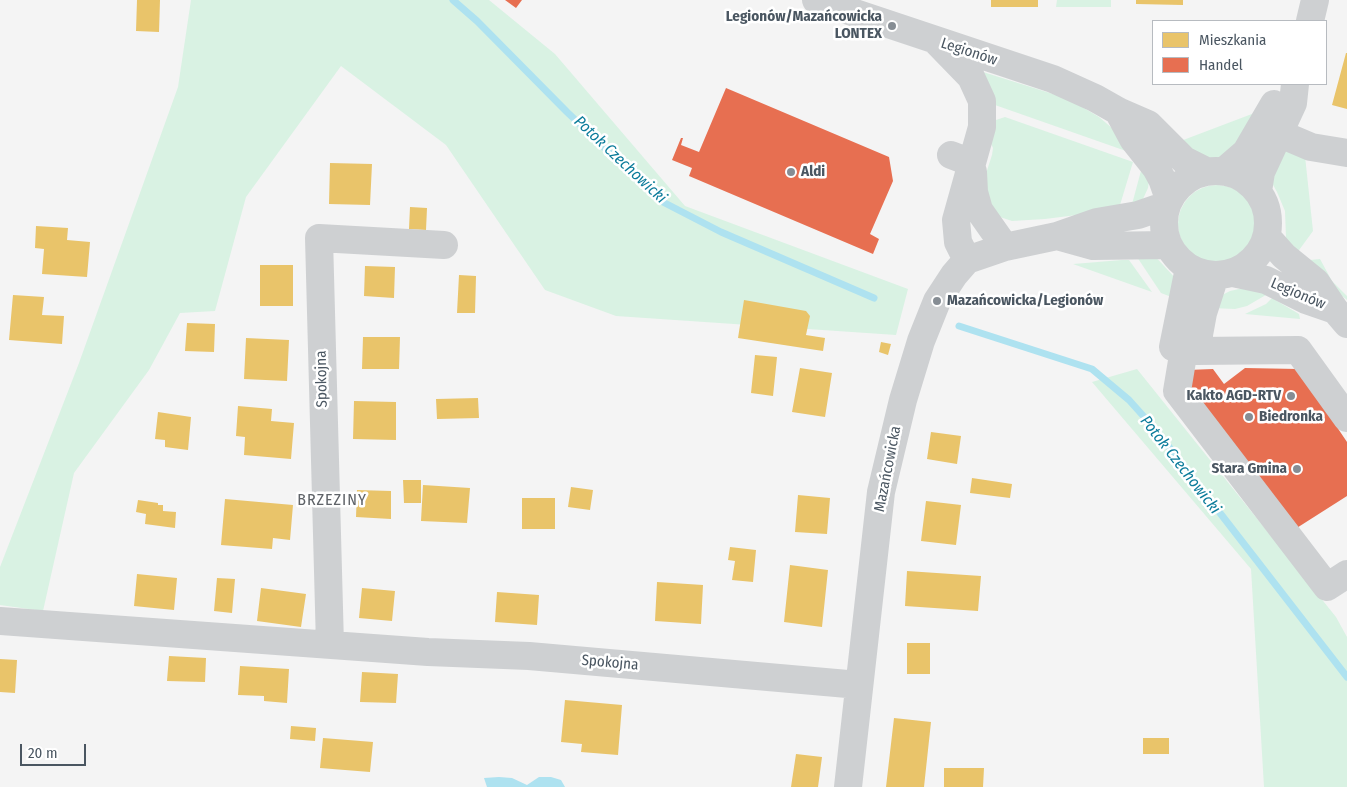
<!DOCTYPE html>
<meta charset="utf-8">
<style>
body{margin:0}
#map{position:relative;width:1347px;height:787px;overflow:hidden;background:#f4f4f4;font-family:"Fira Sans Condensed",sans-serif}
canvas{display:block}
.legend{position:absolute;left:1152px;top:20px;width:175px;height:65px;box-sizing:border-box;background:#fff;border:1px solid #b7bbc0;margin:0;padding:6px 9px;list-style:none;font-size:15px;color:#4a5661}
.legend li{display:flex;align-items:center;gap:10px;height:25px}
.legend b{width:25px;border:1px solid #b7bbc0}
.scale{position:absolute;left:20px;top:744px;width:66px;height:22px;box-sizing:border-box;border:2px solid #4a5661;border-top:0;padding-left:6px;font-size:15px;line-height:18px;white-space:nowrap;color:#4a5661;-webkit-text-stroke:4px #fff;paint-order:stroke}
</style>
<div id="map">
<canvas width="1347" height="787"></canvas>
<ul class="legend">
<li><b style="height:14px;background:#e9c46a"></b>Mieszkania</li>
<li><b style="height:14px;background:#e76f51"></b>Handel</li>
</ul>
<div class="scale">20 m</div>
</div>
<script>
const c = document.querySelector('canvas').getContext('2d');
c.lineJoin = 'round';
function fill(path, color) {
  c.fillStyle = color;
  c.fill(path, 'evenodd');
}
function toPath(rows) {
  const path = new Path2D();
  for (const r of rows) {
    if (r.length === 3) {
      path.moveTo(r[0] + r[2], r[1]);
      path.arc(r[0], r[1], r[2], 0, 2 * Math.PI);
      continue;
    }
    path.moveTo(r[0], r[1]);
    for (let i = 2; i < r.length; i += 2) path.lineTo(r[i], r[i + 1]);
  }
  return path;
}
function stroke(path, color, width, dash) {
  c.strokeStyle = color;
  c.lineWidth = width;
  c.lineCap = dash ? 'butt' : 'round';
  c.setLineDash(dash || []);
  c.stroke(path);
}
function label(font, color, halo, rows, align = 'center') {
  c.font = font + ' "Fira Sans Condensed",sans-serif';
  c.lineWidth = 5;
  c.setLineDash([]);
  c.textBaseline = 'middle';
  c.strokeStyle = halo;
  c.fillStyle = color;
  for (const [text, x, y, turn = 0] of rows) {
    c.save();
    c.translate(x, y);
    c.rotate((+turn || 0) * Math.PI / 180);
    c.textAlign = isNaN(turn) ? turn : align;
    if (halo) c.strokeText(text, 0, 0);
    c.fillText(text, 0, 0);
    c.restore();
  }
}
const green = toPath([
 [191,0,489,0,555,54,685,206,908,289,896,335,616,316,545,290,446,145,341,66,246,197,215,311,180,313,149,370,74,473,43,611,0,605,0,567,79,363,178,87],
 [1057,0,1111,0,1111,7,1056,7],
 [983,72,1069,99,1099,117,1119,134,1126,151,995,105],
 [1265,109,1233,155,1213,160,1178,142],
 [1005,117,1133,162,1120,205,1117,210,1045,219,1012,221,997,216,981,189,992,155,993,148,990,141,996,120],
 [1280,147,1305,156,1313,231,1294,257,1286,238,1285,211,1277,192,1272,183],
 [1142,167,1149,181,1148,188,1143,199,1131,208],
 [1217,224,39],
 [1152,253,1177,280,1174,298,1161,293,1137,257],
 [1320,259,1332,281,1347,296,1347,300,1306,266,1310,260],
 [1129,260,1152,292,1073,264,1122,260],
 [1248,287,1271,292,1247,306,1235,309,1211,308,1220,296,1230,291],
 [1272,298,1299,314,1300,319,1245,314,1266,304],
 [1137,369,1336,617,1347,637,1347,787,1264,787,1251,569,1092,382]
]);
const water = toPath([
 [499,777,512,778,527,785,539,777,551,777,561,780,565,787,487,787,484,778]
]);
const homes = toPath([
 [137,0,160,0,159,32,136,31],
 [991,0,1038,0,1038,7,991,7],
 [1136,0,1183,0,1183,5,1136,4],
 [1346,53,1347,53,1347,109,1332,105],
 [330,163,372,164,370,205,329,204],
 [410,207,427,208,426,230,409,229],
 [36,226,68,228,67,240,90,242,87,277,42,274,44,249,35,248],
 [260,265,293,265,293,306,260,306],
 [365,266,395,267,394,298,364,296],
 [459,275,476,276,475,313,457,313],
 [13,295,44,297,42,315,64,316,62,344,9,340],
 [744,300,806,311,810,316,806,335,825,338,823,351,738,338],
 [187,323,215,324,214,352,185,351],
 [363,337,400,337,399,369,362,369],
 [246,338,289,340,287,381,244,379],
 [881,342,891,344,888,355,879,352],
 [755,355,777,357,773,396,751,393],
 [800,368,832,373,825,417,792,412],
 [478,398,479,418,437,419,436,399],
 [354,401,396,402,396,440,353,439],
 [238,406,272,409,271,421,294,423,291,459,244,455,245,437,236,436],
 [158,412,191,417,188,450,165,447,165,440,155,439],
 [931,432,961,436,957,464,927,459],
 [972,478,1012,484,1010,498,970,493],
 [403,480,421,480,421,503,404,503],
 [423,485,470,488,467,523,421,521],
 [571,487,593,490,590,510,568,507],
 [357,490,391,491,391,519,356,517],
 [798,495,830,498,827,534,795,532],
 [522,498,555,498,555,529,522,529],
 [225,499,293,505,290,540,273,538,272,549,221,545],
 [138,500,158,503,158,505,163,505,163,511,176,512,175,528,145,524,146,514,136,512],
 [926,501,961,505,956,545,921,541],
 [730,547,756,550,753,582,732,580,735,561,728,560],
 [790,565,828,570,822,627,784,622],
 [907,571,981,576,978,611,905,606],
 [137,574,177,578,174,610,134,606],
 [217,578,235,579,232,613,214,611],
 [657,582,703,585,701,624,655,621],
 [261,588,306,594,301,627,257,621],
 [362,588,395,591,392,621,359,618],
 [497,592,539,595,537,625,495,622],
 [907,643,930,643,930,674,907,674],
 [169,656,206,658,205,682,167,681],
 [0,659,17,660,15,693,0,692],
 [240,666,289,669,287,703,264,701,264,696,238,695],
 [362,672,398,674,396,703,360,702],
 [565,700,622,705,618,755,581,752,582,744,561,742],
 [894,718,931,722,924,787,886,787],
 [291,726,316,728,315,741,290,739],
 [323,738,373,742,370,772,320,768],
 [1143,738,1169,738,1169,754,1143,754],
 [796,754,822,757,818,787,791,787],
 [944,768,984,768,983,787,944,787]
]);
const shops = toPath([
 [505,0,522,0,516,8],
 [726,88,889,157,893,181,870,234,879,239,873,254,689,176,692,168,672,160,681,138,683,138,681,145,699,152],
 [1245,368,1298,369,1347,442,1347,496,1292,531,1186,390,1188,370,1213,369,1224,384]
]);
const stream = toPath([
 [453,0,477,21,567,112,659,200,721,232,874,298],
 [959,326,1092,369,1129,400,1155,429,1347,677]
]);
const minor = toPath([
 [816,0,1053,79,1095,98,1118,111,1148,124,1184,160,1206,171],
 [1310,21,1315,0],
 [938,43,971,77,982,101,982,127,956,220,958,242,967,260],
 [1118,111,1133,139,1156,168,1162,179,1169,199],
 [1278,133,1311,147,1347,153],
 [951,155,972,163],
 [1216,223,52],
 [1224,171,1246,152,1274,104],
 [973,172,974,192,979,210,1005,247],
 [1258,191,1261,172,1293,103,1295,84],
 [1057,236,1093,246,1168,245],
 [1267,237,1284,256,1316,282,1335,310,1347,324],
 [1189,268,1173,347,1196,351,1298,350,1347,418],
 [1233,273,1266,280,1306,300,1335,310],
 [1184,349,1177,391,1327,587,1347,574],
 [1196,351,1203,313,1215,276],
 [0,621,428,652,529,656,859,685],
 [330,645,319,238,444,245],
 [848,787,881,492,903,400,921,341,937,301,954,275,967,260,1005,247,1057,236,1097,222,1138,215,1167,205]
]);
const markers = [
 [892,26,5,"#868d94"],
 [791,172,5,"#868d94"],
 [937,301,5,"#868d94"],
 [1291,396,5,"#868d94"],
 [1249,417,5,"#868d94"],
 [1297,469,5,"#868d94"]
];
const poiNames = [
 ["Legionów/Mazańcowicka",882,17],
 ["LONTEX",882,34],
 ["Aldi",801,172,"left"],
 ["Mazańcowicka/Legionów",947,301,"left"],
 ["Kakto AGD-RTV",1281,396],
 ["Biedronka",1259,417,"left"],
 ["Stara Gmina",1287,469]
];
const streetNames = [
 ["Legionów",969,52,18],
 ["Legionów",1298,294,23],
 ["Spokojna",322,379,-91],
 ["Mazańcowicka",888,469,-79],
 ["Spokojna",610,663,5]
];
const waterNames = [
 ["Potok Czechowicki",620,160,43],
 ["Potok Czechowicki",1180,465,52]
];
const neighbourhoodNames = [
 ["BRZEZINY",332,501]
];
fill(green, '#d9f2e3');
fill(water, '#aee2f0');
fill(homes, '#e9c46a');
fill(shops, '#e76f51');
stroke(stream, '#aee2f0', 7);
stroke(minor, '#ced0d2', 28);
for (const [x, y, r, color] of markers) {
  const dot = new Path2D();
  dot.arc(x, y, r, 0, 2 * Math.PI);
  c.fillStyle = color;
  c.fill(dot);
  stroke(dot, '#fff', 2);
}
label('bold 15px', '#4a5661', '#fff', poiNames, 'right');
label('15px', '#4a5661', '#fff', streetNames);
label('italic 16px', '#0c7c9b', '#fff', waterNames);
c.letterSpacing = '1px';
label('16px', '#5f6368', '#fff', neighbourhoodNames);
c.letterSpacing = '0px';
</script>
